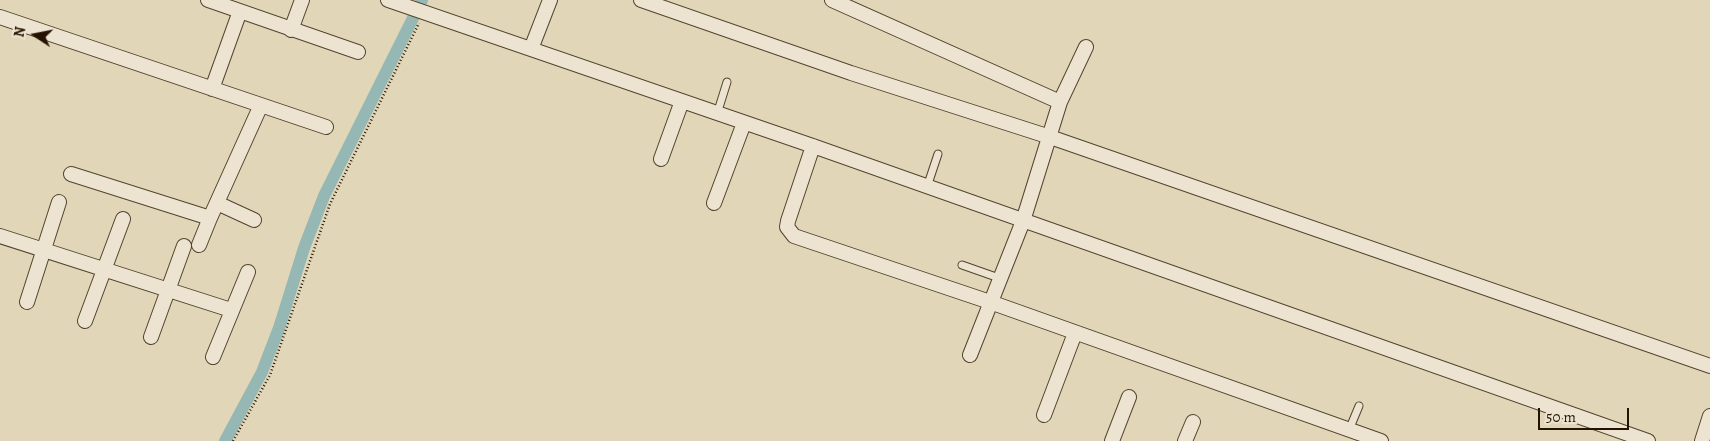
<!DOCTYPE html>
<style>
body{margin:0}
#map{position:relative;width:1710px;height:441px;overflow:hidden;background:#e1d6b8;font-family:Alegreya,serif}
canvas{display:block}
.north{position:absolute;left:10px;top:10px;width:50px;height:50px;-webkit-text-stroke:4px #ece4d1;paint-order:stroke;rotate:281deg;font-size:14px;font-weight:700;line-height:20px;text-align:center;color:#251200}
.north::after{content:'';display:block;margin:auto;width:18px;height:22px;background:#251200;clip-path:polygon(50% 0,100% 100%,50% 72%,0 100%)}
.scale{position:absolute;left:1538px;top:408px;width:91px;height:22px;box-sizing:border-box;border:2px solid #251200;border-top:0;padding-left:6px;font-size:15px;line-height:18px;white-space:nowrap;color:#251200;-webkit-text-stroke:4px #ece4d1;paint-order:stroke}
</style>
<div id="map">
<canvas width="1710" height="441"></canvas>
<div class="north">N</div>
<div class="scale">50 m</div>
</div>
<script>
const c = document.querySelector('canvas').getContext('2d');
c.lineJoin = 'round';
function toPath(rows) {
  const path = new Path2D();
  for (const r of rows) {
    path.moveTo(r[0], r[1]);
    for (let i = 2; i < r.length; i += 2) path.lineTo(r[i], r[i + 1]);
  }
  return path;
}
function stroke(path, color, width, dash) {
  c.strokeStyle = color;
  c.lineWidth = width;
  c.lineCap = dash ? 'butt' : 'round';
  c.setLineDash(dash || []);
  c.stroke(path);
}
const canal = toPath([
 [225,441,262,372,279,328,304,248,324,196,422,0]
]);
const path = toPath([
 [233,441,270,375,330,204,419,23]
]);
const lane = toPath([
 [717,114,727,82],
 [927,187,938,154],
 [962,265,999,278],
 [1349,430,1359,406]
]);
const street = toPath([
 [208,0,358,52],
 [388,0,813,146,1648,441],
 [641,0,851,73,1050,137,1710,366],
 [832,0,1060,102],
 [0,17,326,127],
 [291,30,302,0],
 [531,49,550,0],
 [212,89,240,11],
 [813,146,788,221,787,227,794,236,990,302,1381,441],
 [661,159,682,101],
 [71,174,210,218,261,105],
 [217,203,254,220],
 [714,203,744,123],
 [0,236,231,310],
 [199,245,210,218],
 [27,302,59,202],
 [85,321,123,219],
 [151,337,184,246],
 [970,355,1023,221,1060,102,1086,47],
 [213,357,248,272],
 [1044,415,1075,333],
 [1112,441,1129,397],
 [1185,441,1193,422],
 [1702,441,1710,416]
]);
stroke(canal, '#95b8b4', 12);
stroke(lane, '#54432e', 9);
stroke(street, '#54432e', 16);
stroke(path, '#251200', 2.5, [1, 2.5]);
stroke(lane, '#ece4d1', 7);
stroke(street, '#ece4d1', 14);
</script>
